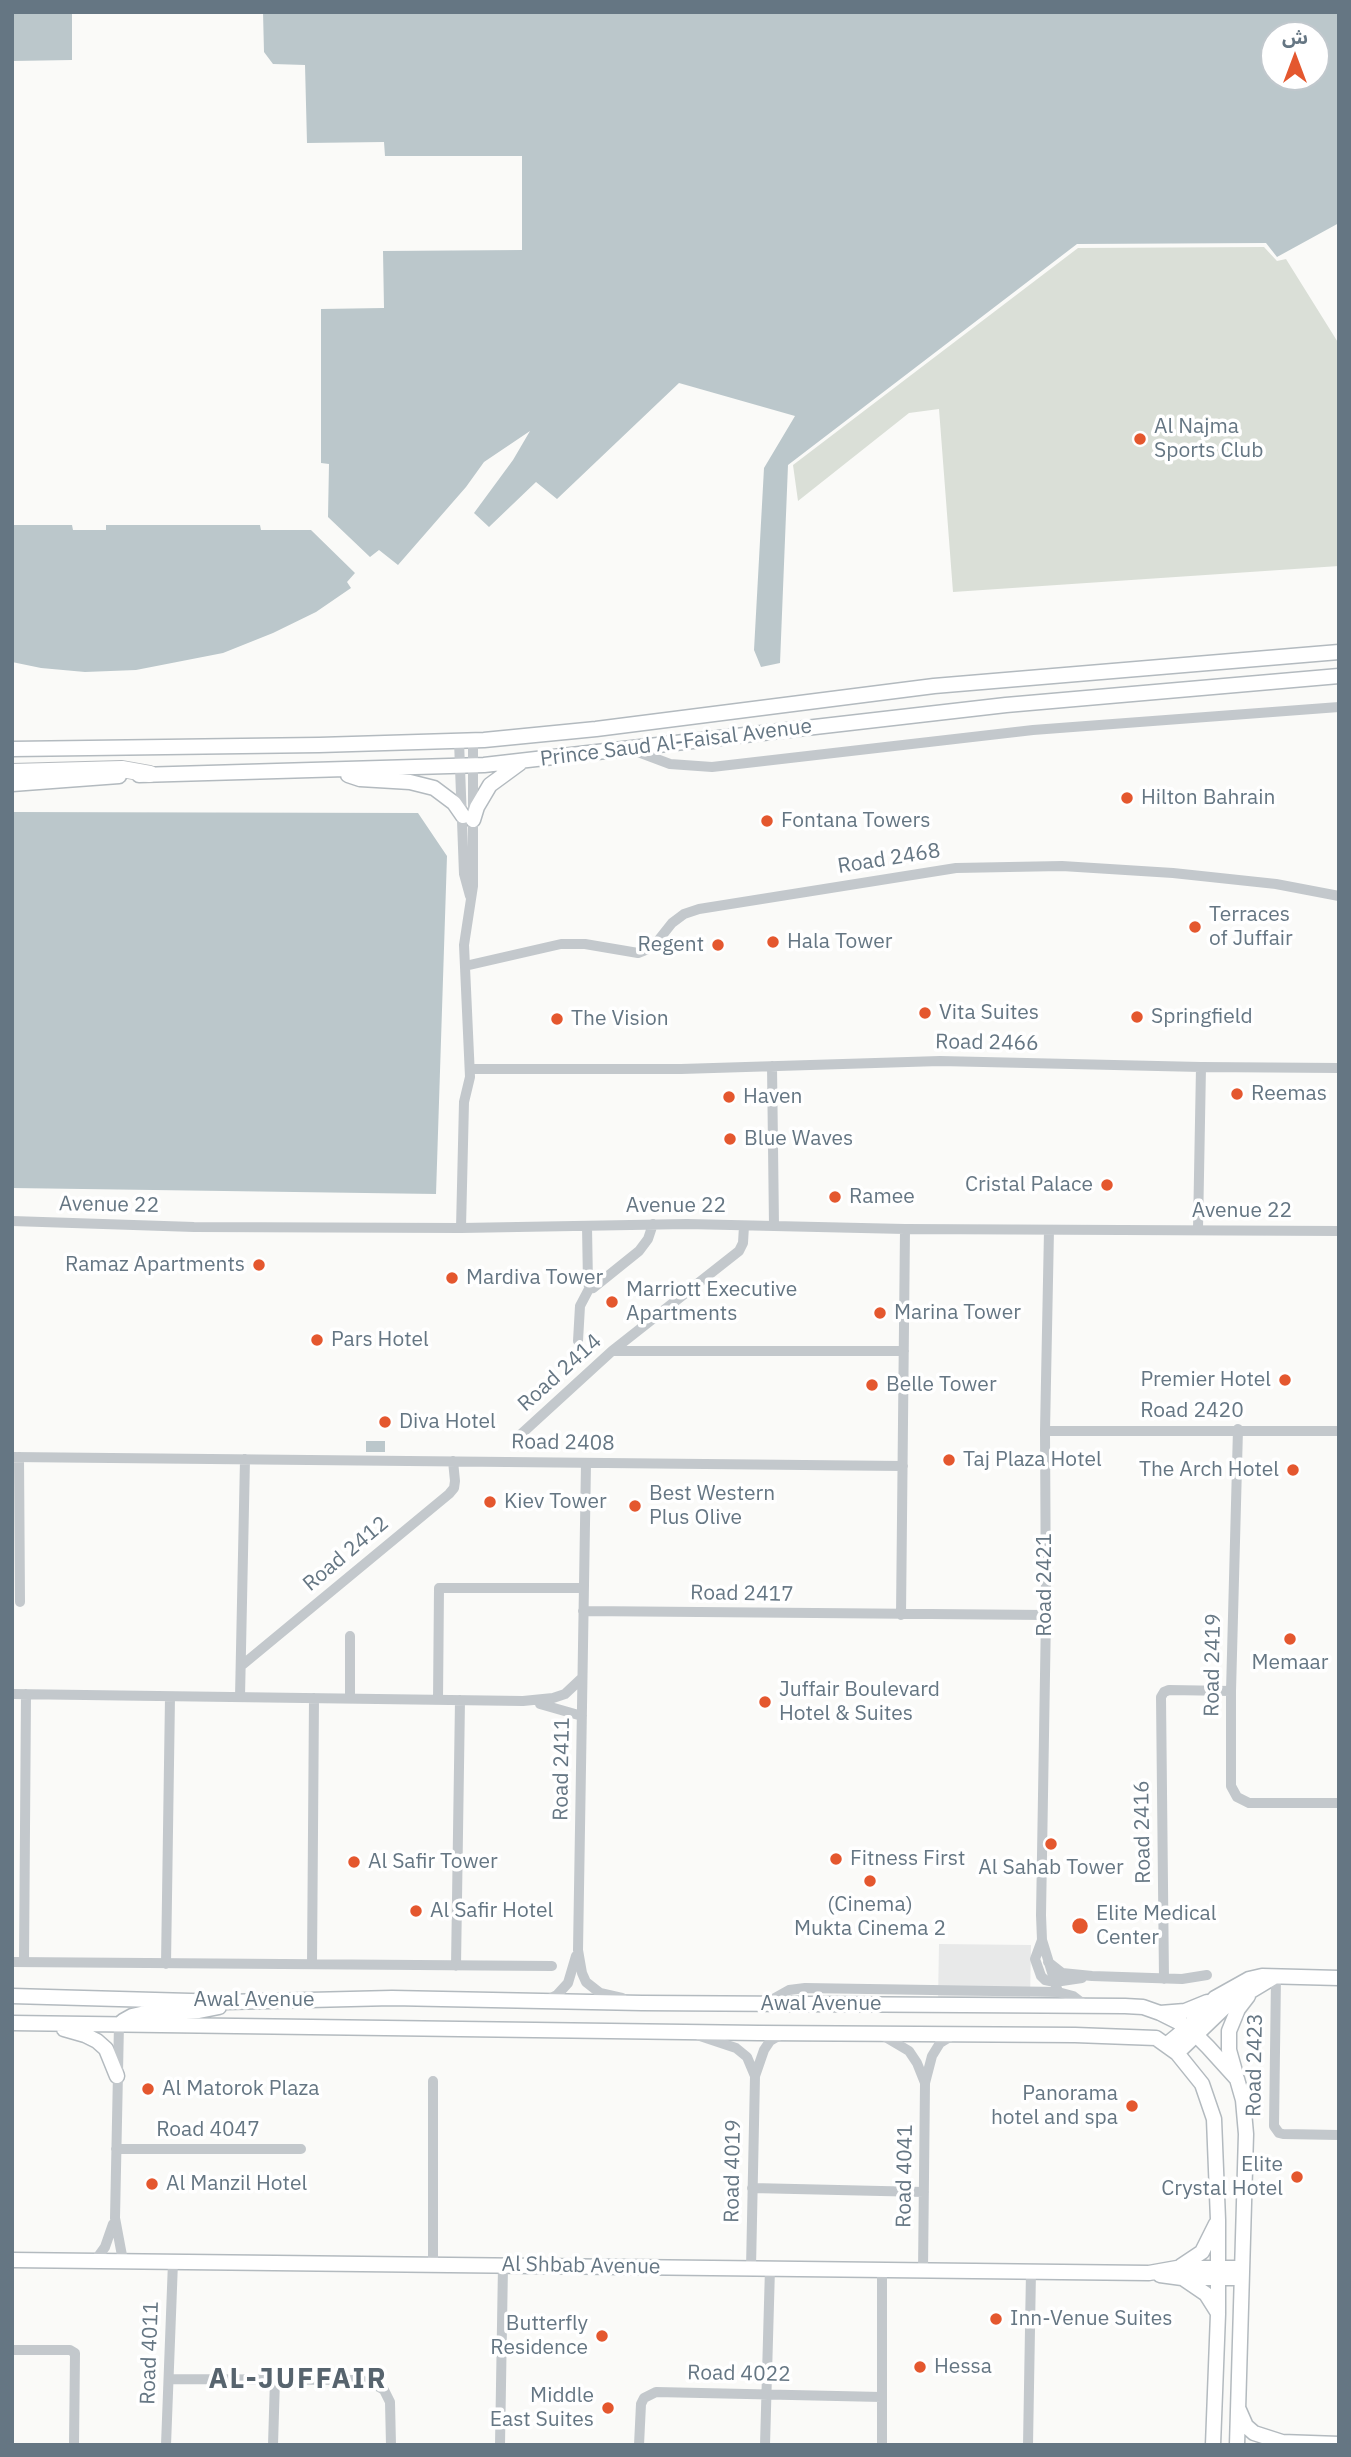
<!DOCTYPE html>
<meta charset="utf-8">
<style>
body{margin:0}
#map{position:relative;width:1351px;height:2457px;overflow:hidden;background:#fafaf8;font-family:"IBM Plex Sans","Noto Sans Arabic",sans-serif}
canvas{display:block}
.frame{position:absolute;inset:0;border:14px solid #657683;pointer-events:none}
.north{position:absolute;left:1260px;top:21px;width:70px;height:70px;box-sizing:border-box;background:#fff;border:2px solid #c1c8cd;border-radius:50%;rotate:0deg;font-size:19px;font-weight:700;line-height:28px;text-align:center;color:#657683}
.north::after{content:'';display:block;margin:auto;width:24px;height:32px;background:#e4572e;clip-path:polygon(50% 0,100% 100%,50% 72%,0 100%)}
</style>
<div id="map">
<canvas width="1351" height="2457"></canvas>
<div class="frame"></div>
<div class="north">ش</div>
</div>
<script>
const c = document.querySelector('canvas').getContext('2d');
c.lineJoin = 'round';
function fill(path, color) {
  c.fillStyle = color;
  c.fill(path, 'evenodd');
}
function toPath(rows) {
  const path = new Path2D();
  for (const r of rows) {
    path.moveTo(r[0], r[1]);
    for (let i = 2; i < r.length; i += 2) path.lineTo(r[i], r[i + 1]);
  }
  return path;
}
function stroke(path, color, width, dash) {
  c.strokeStyle = color;
  c.lineWidth = width;
  c.lineCap = dash ? 'butt' : 'round';
  c.setLineDash(dash || []);
  c.stroke(path);
}
function label(font, color, halo, rows, align = 'center') {
  c.font = font + ' "IBM Plex Sans",sans-serif';
  c.lineWidth = 7;
  c.setLineDash([]);
  c.textBaseline = 'middle';
  c.strokeStyle = halo;
  c.fillStyle = color;
  for (const [text, x, y, turn = 0] of rows) {
    c.save();
    c.translate(x, y);
    c.rotate((+turn || 0) * Math.PI / 180);
    c.textAlign = isNaN(turn) ? turn : align;
    if (halo) c.strokeText(text, 0, 0);
    c.fillText(text, 0, 0);
    c.restore();
  }
}
const built = toPath([
 [939,1944,1031,1945,1030,2001,938,2000]
]);
const green = toPath([
 [1264,247,1277,261,1286,259,1339,344,1339,566,953,592,939,409,909,413,798,501,793,465,1078,248]
]);
const water = toPath([
 [12,12,72,12,72,60,12,61],
 [263,12,1339,12,1339,223,1277,257,1266,243,1077,244,788,465,780,663,761,667,754,650,764,468,795,416,679,383,557,499,536,482,489,527,474,513,513,460,530,431,484,462,466,487,398,565,379,550,370,557,328,517,329,464,321,463,321,309,384,308,383,251,522,250,522,156,385,156,384,142,307,143,305,65,273,64,264,52],
 [1274,35,1316,35,1316,77,1274,77],
 [12,525,72,525,73,530,106,530,106,525,260,525,261,530,311,530,355,573,347,582,351,588,316,612,273,633,223,653,136,670,85,672,41,668,12,662],
 [12,812,418,813,447,856,436,1194,12,1188],
 [366,1441,385,1441,385,1452,366,1452]
]);
const street = toPath([
 [459,741,464,874,470,896],
 [630,749,670,764,712,767,1033,730,1339,707],
 [465,966,561,944,585,944,638,953,653,947,672,923,684,914,699,909,956,868,1062,866,1173,873,1276,884,1339,896],
 [772,1066,774,1226],
 [470,1069,681,1069,940,1061,1201,1067,1339,1068],
 [12,1221,194,1227,461,1228,687,1224,905,1229,1339,1231],
 [587,1226,588,1284,593,1288,639,1251,648,1239,653,1224],
 [461,1228,464,1102,470,1077,464,945,473,886,473,741],
 [1198,1229,1201,1067],
 [1049,1230,1045,1431,1046,1615,1041,1915,1042,1940,1058,1992],
 [578,1341,580,1306,590,1287],
 [612,1351,904,1351],
 [1238,1429,1231,1691,1231,1786,1237,1797,1249,1803,1339,1803],
 [1045,1431,1339,1431],
 [519,1436,612,1351,739,1251,743,1243,744,1226],
 [12,1457,903,1466],
 [19,1457,20,1602],
 [586,1463,578,1950,582,1973,586,1982,600,1993,622,1998],
 [583,1611,1046,1615],
 [901,1615,905,1229],
 [350,1636,350,1698],
 [241,1666,449,1494,454,1488,455,1481,453,1461],
 [12,1694,523,1701,553,1698,565,1694,582,1678],
 [240,1697,245,1459],
 [438,1700,439,1588,584,1588],
 [540,1704,582,1716],
 [1042,1940,1035,1959,1041,1976,1045,1980,1055,1982,1082,1978],
 [12,1962,552,1966],
 [24,1962,26,1694],
 [1048,1962,1062,1973,1092,1976,1182,1979,1207,1975],
 [166,1964,170,1697],
 [312,1964,314,1698],
 [456,1966,460,1700],
 [1276,1977,1274,2126,1279,2133,1283,2134,1339,2135],
 [1164,1979,1161,1697,1164,1692,1169,1690,1231,1691],
 [546,2001,557,1995,568,1983,576,1956],
 [764,2004,789,1990,805,1988,1058,1992,1073,1996,1086,2006],
 [119,2024,115,2218,123,2261],
 [882,2035,909,2051,917,2063,925,2083],
 [700,2036,736,2048,747,2057,755,2076],
 [433,2081,433,2265],
 [116,2149,301,2149],
 [752,2188,924,2192],
 [95,2261,105,2247,113,2224],
 [751,2268,755,2076,764,2050,770,2041,782,2034],
 [923,2270,925,2083,932,2056,940,2043,953,2035],
 [12,2350,70,2350,75,2353,74,2445],
 [169,2379,358,2380,372,2383,384,2390,390,2402,391,2445],
 [166,2445,173,2262],
 [273,2445,275,2379],
 [500,2445,503,2265],
 [639,2445,641,2404,644,2398,656,2392,882,2397],
 [765,2445,770,2268],
 [882,2445,882,2270],
 [1028,2445,1031,2271]
]);
const secondary = toPath([
 [12,749,319,745,484,740,596,729,934,686,1339,652],
 [139,775,484,765,1006,705,1339,676],
 [348,775,360,779,410,782,434,788,454,803,463,816],
 [12,784,119,776],
 [473,820,477,807,490,785,520,763],
 [12,1996,226,2002,392,1998,642,2003,1125,2006,1143,2007,1160,2013,1188,2027,1208,2047,1237,2079,1243,2100,1246,2134,1237,2445],
 [1160,2013,1185,2011,1207,2002],
 [123,2021,132,2016,145,2013,199,2011,219,2007],
 [12,2023,759,2033,1075,2035,1156,2038,1177,2053,1202,2084,1214,2119,1218,2220,1218,2314,1213,2445],
 [64,2029,85,2035,97,2041,106,2049,117,2076],
 [1166,2045,1188,2027,1215,1998,1249,1979,1262,1976,1339,1978],
 [1177,2053,1226,2006,1274,1977],
 [1236,2075,1229,2050,1229,2031,1238,2009,1248,1996],
 [12,2260,1149,2273,1177,2268,1241,2268],
 [1181,2266,1202,2252,1216,2224],
 [1160,2275,1182,2278,1240,2278],
 [1184,2279,1206,2294,1218,2313],
 [1239,2410,1246,2426,1254,2433,1282,2442,1339,2444]
]);
const primary = toPath([
 [12,772,122,769,150,774]
]);
const markers = [
 [1140,439,7,"#e4572e"],
 [1127,798,7,"#e4572e"],
 [767,821,7,"#e4572e"],
 [1195,927,7,"#e4572e"],
 [773,942,7,"#e4572e"],
 [718,945,7,"#e4572e"],
 [925,1013,7,"#e4572e"],
 [1137,1017,7,"#e4572e"],
 [557,1019,7,"#e4572e"],
 [1237,1094,7,"#e4572e"],
 [729,1097,7,"#e4572e"],
 [730,1139,7,"#e4572e"],
 [1107,1185,7,"#e4572e"],
 [835,1197,7,"#e4572e"],
 [259,1265,7,"#e4572e"],
 [452,1278,7,"#e4572e"],
 [612,1302,7,"#e4572e"],
 [880,1313,7,"#e4572e"],
 [317,1340,7,"#e4572e"],
 [1285,1380,7,"#e4572e"],
 [872,1385,7,"#e4572e"],
 [385,1422,7,"#e4572e"],
 [949,1460,7,"#e4572e"],
 [1293,1470,7,"#e4572e"],
 [490,1502,7,"#e4572e"],
 [635,1506,7,"#e4572e"],
 [1290,1639,7,"#e4572e"],
 [765,1702,7,"#e4572e"],
 [1051,1844,7,"#e4572e"],
 [836,1859,7,"#e4572e"],
 [354,1862,7,"#e4572e"],
 [870,1881,7,"#e4572e"],
 [416,1911,7,"#e4572e"],
 [1080,1926,9,"#e4572e"],
 [148,2089,7,"#e4572e"],
 [1132,2106,7,"#e4572e"],
 [1297,2177,7,"#e4572e"],
 [152,2184,7,"#e4572e"],
 [996,2319,7,"#e4572e"],
 [602,2336,7,"#e4572e"],
 [920,2367,7,"#e4572e"],
 [608,2408,7,"#e4572e"]
];
const poiNames = [
 ["Al Najma",1154,427],
 ["Sports Club",1154,451],
 ["Hilton Bahrain",1141,798],
 ["Fontana Towers",781,821],
 ["Terraces",1209,915],
 ["of Juffair",1209,939],
 ["Hala Tower",787,942],
 ["Regent",704,945,"right"],
 ["Vita Suites",939,1013],
 ["Springfield",1151,1017],
 ["The Vision",571,1019],
 ["Reemas",1251,1094],
 ["Haven",743,1097],
 ["Blue Waves",744,1139],
 ["Cristal Palace",1093,1185,"right"],
 ["Ramee",849,1197],
 ["Ramaz Apartments",245,1265,"right"],
 ["Mardiva Tower",466,1278],
 ["Marriott Executive",626,1290],
 ["Apartments",626,1314],
 ["Marina Tower",894,1313],
 ["Pars Hotel",331,1340],
 ["Premier Hotel",1271,1380,"right"],
 ["Belle Tower",886,1385],
 ["Diva Hotel",399,1422],
 ["Taj Plaza Hotel",963,1460],
 ["The Arch Hotel",1279,1470,"right"],
 ["Best Western",649,1494],
 ["Plus Olive",649,1518],
 ["Kiev Tower",504,1502],
 ["Memaar",1290,1663,"center"],
 ["Juffair Boulevard",779,1690],
 ["Hotel & Suites",779,1714],
 ["Fitness First",850,1859],
 ["Al Safir Tower",368,1862],
 ["Al Sahab Tower",1051,1868,"center"],
 ["(Cinema)",870,1905,"center"],
 ["Mukta Cinema 2",870,1929,"center"],
 ["Al Safir Hotel",430,1911],
 ["Elite Medical",1096,1914],
 ["Center",1096,1938],
 ["Al Matorok Plaza",162,2089],
 ["Panorama",1118,2094,"right"],
 ["hotel and spa",1118,2118,"right"],
 ["Elite",1283,2165,"right"],
 ["Crystal Hotel",1283,2189,"right"],
 ["Al Manzil Hotel",166,2184],
 ["Inn-Venue Suites",1010,2319],
 ["Butterfly",588,2324,"right"],
 ["Residence",588,2348,"right"],
 ["Hessa",934,2367],
 ["Middle",594,2396,"right"],
 ["East Suites",594,2420,"right"]
];
const streetNames = [
 ["Prince Saud Al-Faisal Avenue",676,743,-7],
 ["Road 2468",889,859,-9],
 ["Road 2466",987,1043,1],
 ["Avenue 22",109,1205,1],
 ["Avenue 22",676,1206],
 ["Avenue 22",1242,1211],
 ["Road 2414",560,1373,-42],
 ["Road 2420",1192,1411],
 ["Road 2408",563,1443,1],
 ["Road 2412",346,1554,-40],
 ["Road 2421",1045,1585,-90],
 ["Road 2417",742,1594,1],
 ["Road 2419",1213,1665,-89],
 ["Road 2411",562,1769,-89],
 ["Road 2416",1143,1832,-91],
 ["Awal Avenue",254,2000],
 ["Awal Avenue",821,2004],
 ["Road 2423",1255,2065,-89],
 ["Road 4047",208,2130],
 ["Road 4019",733,2171,-89],
 ["Road 4041",905,2176,-89],
 ["Al Shbab Avenue",581,2266,1],
 ["Road 4011",150,2353,-88],
 ["Road 4022",739,2374,1]
];
const districtNames = [
 ["AL-JUFFAIR",298,2380]
];
fill(built, '#e8e9e9');
fill(green, '#dadfd7');
fill(water, '#bbc7cb');
stroke(secondary, '#b3babf', 17);
stroke(primary, '#b5babe', 18);
stroke(street, '#c3c8cc', 10);
stroke(secondary, '#fff', 14);
stroke(primary, '#fff', 16);
for (const [x, y, r, color] of markers) {
  const dot = new Path2D();
  dot.arc(x, y, r, 0, 2 * Math.PI);
  c.fillStyle = color;
  c.fill(dot);
  stroke(dot, '#fff', 2.5);
}
label('21px', '#657683', '#fff', poiNames, 'left');
label('21px', '#657683', '#fff', streetNames);
c.letterSpacing = '2px';
label('bold 28px', '#57646e', '#fff', districtNames);
c.letterSpacing = '0px';
</script>
